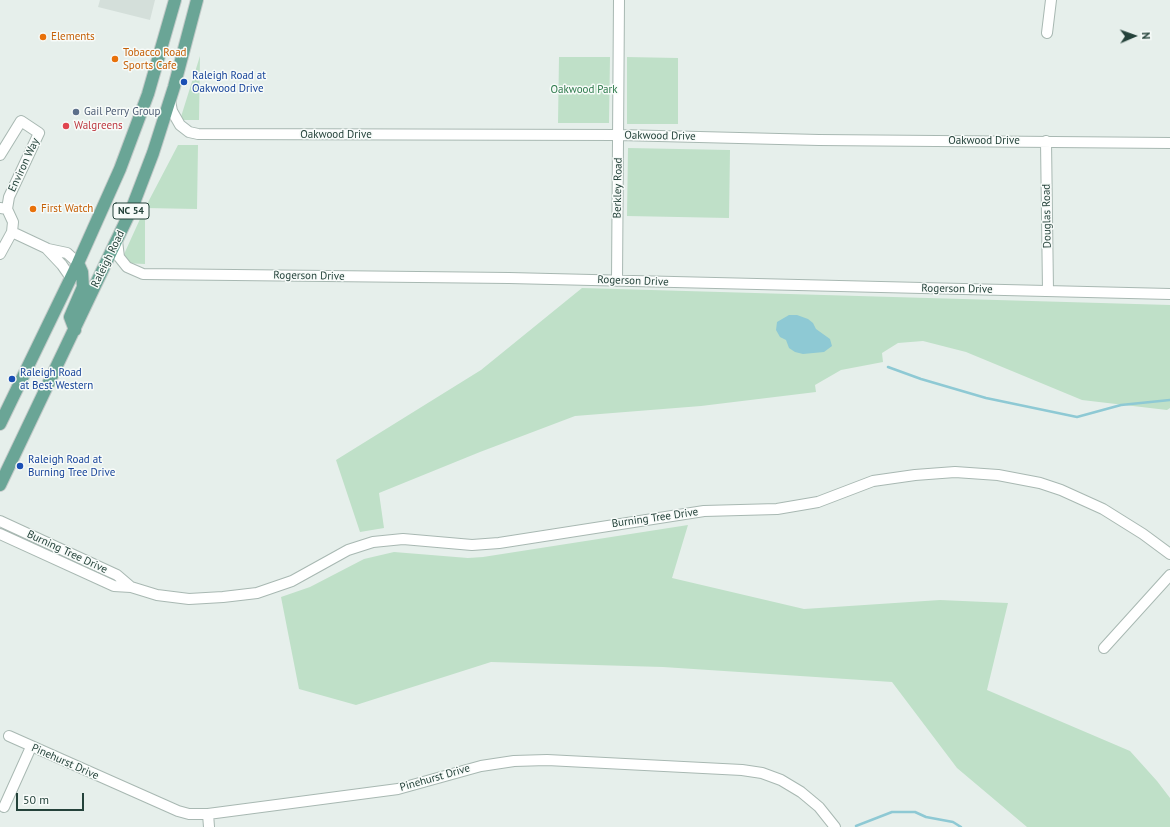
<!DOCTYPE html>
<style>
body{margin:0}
#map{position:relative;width:1170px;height:827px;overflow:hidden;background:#e6efeb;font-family:"PT Sans",sans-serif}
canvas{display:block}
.north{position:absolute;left:1114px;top:16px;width:40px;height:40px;-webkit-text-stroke:3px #f7fbf9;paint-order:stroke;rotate:88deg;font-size:11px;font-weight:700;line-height:16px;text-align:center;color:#24423a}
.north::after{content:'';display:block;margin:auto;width:14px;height:18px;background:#24423a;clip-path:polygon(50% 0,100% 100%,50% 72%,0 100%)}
.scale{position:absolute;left:16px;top:793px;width:68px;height:18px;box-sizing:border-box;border:2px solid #24423a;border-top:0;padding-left:5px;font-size:12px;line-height:14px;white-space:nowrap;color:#24423a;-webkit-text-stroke:3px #f7fbf9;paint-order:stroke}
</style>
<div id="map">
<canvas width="1170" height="827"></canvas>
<div class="north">N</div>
<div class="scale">50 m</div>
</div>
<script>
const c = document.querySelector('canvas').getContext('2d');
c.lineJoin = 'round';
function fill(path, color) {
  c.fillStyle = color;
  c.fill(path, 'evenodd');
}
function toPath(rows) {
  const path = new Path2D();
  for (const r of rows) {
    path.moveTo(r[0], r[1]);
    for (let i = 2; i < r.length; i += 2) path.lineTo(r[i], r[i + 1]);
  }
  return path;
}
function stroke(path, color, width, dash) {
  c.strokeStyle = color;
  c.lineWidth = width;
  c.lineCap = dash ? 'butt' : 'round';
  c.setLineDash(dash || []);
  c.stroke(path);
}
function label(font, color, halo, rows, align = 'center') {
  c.font = font + ' "PT Sans",sans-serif';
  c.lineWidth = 3;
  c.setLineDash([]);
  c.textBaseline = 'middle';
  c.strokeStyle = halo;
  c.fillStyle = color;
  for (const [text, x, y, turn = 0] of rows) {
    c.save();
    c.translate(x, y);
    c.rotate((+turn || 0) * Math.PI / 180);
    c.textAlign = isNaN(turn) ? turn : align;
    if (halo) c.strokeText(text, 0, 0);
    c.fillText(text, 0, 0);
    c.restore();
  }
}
const built = toPath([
 [100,0,155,0,150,20,98,7]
]);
const green = toPath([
 [200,56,199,120,180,120],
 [559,57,610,57,609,123,558,123],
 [627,57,678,58,678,124,627,124],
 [178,145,198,145,197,209,145,208,145,264,120,263,145,208],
 [628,148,730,150,729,218,627,216],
 [582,288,1170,305,1170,408,1167,410,1082,400,966,352,923,341,898,343,882,353,883,362,841,370,815,385,816,392,701,406,575,416,480,452,379,493,384,528,360,532,336,460,481,370],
 [688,525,672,578,804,609,940,600,1008,603,987,690,1130,751,1157,781,1170,798,1170,827,1027,827,957,768,892,682,663,667,491,662,356,705,299,689,281,597,310,587,364,559,394,552,468,558,483,557]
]);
const water = toPath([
 [789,315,797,315,808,319,813,323,816,329,830,339,832,346,824,352,803,354,795,352,789,348,786,340,780,337,776,330,777,322]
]);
const stream = toPath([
 [888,367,921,379,986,398,1077,417,1121,405,1170,400],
 [856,826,892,812,915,812,926,817,953,822,961,827]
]);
const minor = toPath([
 [1047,33,1051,0],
 [170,101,172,111,180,125,189,132,198,134,619,135,819,140,1170,143],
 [1046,141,1048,291],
 [0,155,21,121,39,133,9,197,7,209],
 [0,208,7,209,13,222,12,232,0,254],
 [12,232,46,248,62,265,71,278],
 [117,241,119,257,127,267,143,274,509,278,1170,294],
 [48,249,67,253,78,263],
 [617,281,619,0],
 [0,521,117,575,131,587],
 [0,534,114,586,131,587,157,595,189,599,223,597,257,593,292,581,348,550,373,542,403,539,472,545,499,543,704,511,777,509,818,502,873,481,915,475,955,472,998,475,1040,483,1061,490,1103,509,1143,534,1170,554],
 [1104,648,1170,575],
 [9,736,178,811,189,814,208,814,398,789,481,766,514,761,547,760,742,770,762,773,781,780,801,792,819,807,835,827],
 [4,807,31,747],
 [208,814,209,827]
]);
const primary = toPath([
 [75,330,70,317,83,287,82,272,78,263],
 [0,424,78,263,120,169,148,94,175,0],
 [0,485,132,208,153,153,174,87,197,0]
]);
const markers = [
 [43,37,4,"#e8710a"],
 [115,59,4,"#e8710a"],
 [184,82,4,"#1a4fb4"],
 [76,112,4,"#5c6f8a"],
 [66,126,4,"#e0444e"],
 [33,209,4,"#e8710a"],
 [12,379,4,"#1a4fb4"],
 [20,466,4,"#1a4fb4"]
];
const shields = [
 [131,211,36]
];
const shieldNames = [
 ["NC 54",131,211]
];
const foodNames = [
 ["Elements",51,37],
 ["Tobacco Road",123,53],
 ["Sports Cafe",123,66],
 ["First Watch",41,209]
];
const transitNames = [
 ["Raleigh Road at",192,76],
 ["Oakwood Drive",192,89],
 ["Raleigh Road",20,373],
 ["at Best Western",20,386],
 ["Raleigh Road at",28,460],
 ["Burning Tree Drive",28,473]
];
const parkNames = [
 ["Oakwood Park",584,90]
];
const serviceNames = [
 ["Gail Perry Group",84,112]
];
const healthNames = [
 ["Walgreens",74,126]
];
const streetNames = [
 ["Oakwood Drive",336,135],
 ["Oakwood Drive",660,136,1],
 ["Oakwood Drive",984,141],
 ["Environ Way",24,165,-65],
 ["Berkley Road",618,188,-89],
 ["Douglas Road",1047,216,-91],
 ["Raleigh Road",108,259,-64],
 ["Rogerson Drive",309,276,1],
 ["Rogerson Drive",633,281,2],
 ["Rogerson Drive",957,289,1],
 ["Burning Tree Drive",655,518,-8],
 ["Burning Tree Drive",67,552,25],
 ["Pinehurst Drive",65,762,24],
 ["Pinehurst Drive",435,778,-16]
];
fill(built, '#d4dfda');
fill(green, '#bfe0c8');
fill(water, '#8ec9d4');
stroke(stream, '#8ec9d4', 2.5);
stroke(minor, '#a8b8b2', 12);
stroke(primary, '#c2cac8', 14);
stroke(minor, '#fff', 10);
stroke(primary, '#6aa596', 12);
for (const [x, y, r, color] of markers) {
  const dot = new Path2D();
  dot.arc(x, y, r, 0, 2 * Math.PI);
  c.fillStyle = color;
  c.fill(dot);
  stroke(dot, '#f7fbf9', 1.5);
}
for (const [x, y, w] of shields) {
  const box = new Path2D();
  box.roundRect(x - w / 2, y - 8, w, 16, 3);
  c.fillStyle = '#f7fbf9';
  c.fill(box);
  stroke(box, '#24423a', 1);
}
label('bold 10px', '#24423a', null, shieldNames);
label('11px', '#c56008', '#f7fbf9', foodNames, 'left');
label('11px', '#164399', '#f7fbf9', transitNames, 'left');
label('11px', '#2d7a4b', '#f7fbf9', parkNames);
label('11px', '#4e5e75', '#f7fbf9', serviceNames, 'left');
label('11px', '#be3a42', '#f7fbf9', healthNames, 'left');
label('11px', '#24423a', '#f7fbf9', streetNames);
</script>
